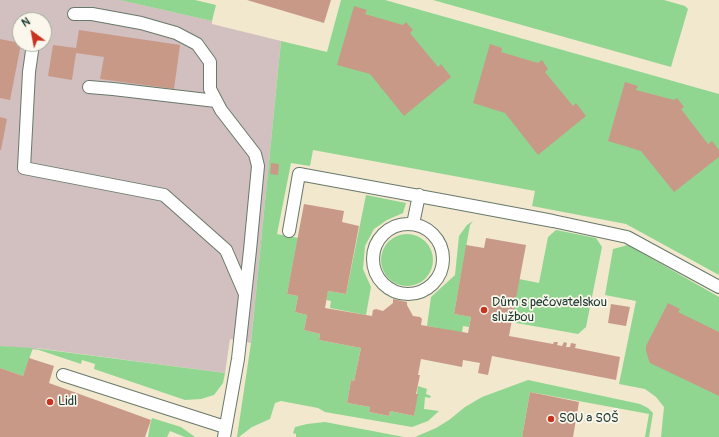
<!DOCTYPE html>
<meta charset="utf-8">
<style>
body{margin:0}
#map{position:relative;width:719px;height:437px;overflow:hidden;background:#f1e8ce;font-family:Pangolin,sans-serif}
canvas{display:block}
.north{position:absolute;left:12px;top:12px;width:40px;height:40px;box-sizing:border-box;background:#fbf7ec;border:1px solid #a3ada2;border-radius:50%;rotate:328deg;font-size:11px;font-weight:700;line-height:16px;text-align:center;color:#1f3d34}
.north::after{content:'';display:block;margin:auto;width:14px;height:18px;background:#c8321e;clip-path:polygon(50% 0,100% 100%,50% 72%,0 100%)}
</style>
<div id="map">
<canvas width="719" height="437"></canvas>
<div class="north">N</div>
</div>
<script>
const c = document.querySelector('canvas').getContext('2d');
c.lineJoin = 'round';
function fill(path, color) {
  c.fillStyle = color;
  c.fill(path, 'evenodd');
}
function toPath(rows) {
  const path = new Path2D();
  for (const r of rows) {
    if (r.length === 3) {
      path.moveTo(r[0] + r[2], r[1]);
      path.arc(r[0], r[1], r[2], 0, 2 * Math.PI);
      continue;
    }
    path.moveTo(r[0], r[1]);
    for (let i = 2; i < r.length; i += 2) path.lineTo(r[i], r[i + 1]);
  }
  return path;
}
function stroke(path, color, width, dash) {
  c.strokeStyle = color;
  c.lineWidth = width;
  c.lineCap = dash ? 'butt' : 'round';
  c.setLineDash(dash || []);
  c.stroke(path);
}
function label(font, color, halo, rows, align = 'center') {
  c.font = font + ' Pangolin,sans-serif';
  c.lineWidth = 3.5;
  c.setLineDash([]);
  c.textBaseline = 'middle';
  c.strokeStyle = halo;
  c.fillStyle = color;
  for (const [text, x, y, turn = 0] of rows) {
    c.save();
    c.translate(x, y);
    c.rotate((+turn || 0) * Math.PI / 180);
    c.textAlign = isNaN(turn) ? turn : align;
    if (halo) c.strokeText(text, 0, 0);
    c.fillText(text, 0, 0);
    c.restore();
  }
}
const industrial = toPath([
 [0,0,121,0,212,21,212,24,281,41,251,343,230,339,225,373,36,348,38,350,0,346],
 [20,20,44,20,44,44,20,44]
]);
const green = toPath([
 [120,0,195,0,216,5,212,21],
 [341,0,385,0,719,94,719,275,626,224,532,206,535,191,313,150,310,166,291,163,277,234,298,238,287,294,298,296,295,312,307,315,304,330,320,334,319,340,361,348,354,381,351,380,347,403,370,407,369,412,389,416,390,411,414,416,418,386,427,389,426,394,431,396,430,398,425,397,424,409,439,411,428,421,412,427,325,412,318,408,281,401,275,403,270,419,252,427,239,437,237,437,251,343,281,41,327,52],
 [433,0,664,0,685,6,688,9,671,67],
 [366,195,406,203,403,213,387,220,374,229,365,246,363,269,371,287,366,315,330,308,331,301,326,300,328,291,346,294],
 [473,221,470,225,454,314,471,317,469,327,463,326,462,333,427,326,431,297,455,275,459,236,467,225],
 [556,230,596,238,602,247,586,327,578,334,511,322,519,279,539,283,548,237],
 [407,260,26],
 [628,245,719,297,719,437,661,437,664,407,656,397,645,389,619,384,636,301,605,295,613,249],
 [0,346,33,348,23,376,0,368],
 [33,348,225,373,223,383,214,395,201,399,185,400,94,369,95,364,82,360,81,364],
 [528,380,640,404,648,408,653,413,649,437,645,437,649,414,530,392,522,437,415,437,436,428,449,420,465,407,482,397],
 [152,418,181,427,195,437,185,437,170,431,167,437,148,437,150,425],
 [325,422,404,437,296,437,296,434,293,433,295,427,307,424]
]);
const building = toPath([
 [247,0,331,0,324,23],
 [354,6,367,10,365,14,403,25,406,22,413,30,410,33,438,67,441,64,451,77,404,116,370,74,337,65],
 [79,30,180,45,174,89,100,79,104,57,76,53,72,80,48,76,53,45,76,48],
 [0,39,20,43,20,44,21,44,10,100,0,98],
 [490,44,502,48,501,52,538,63,542,60,548,69,545,72,573,106,576,103,586,116,538,155,505,113,473,103],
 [625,82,638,86,636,90,674,100,677,98,684,107,681,109,708,144,712,141,719,150,719,157,674,192,641,151,608,141],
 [0,117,7,119,1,150,0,150],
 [271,163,279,164,278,175,270,174],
 [304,204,344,211,342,222,359,226,346,294,328,291,325,308,372,316,373,310,376,309,383,311,393,303,393,299,407,302,407,305,413,316,420,317,422,319,421,325,468,333,471,317,454,314,466,245,484,248,486,238,526,245,509,336,553,344,554,342,558,342,557,345,562,346,564,342,567,343,566,347,570,347,571,343,576,344,575,348,620,357,616,380,492,356,488,375,478,373,480,363,463,360,462,367,421,359,418,375,420,375,416,394,418,394,414,416,390,411,389,416,369,412,370,407,347,403,351,380,354,381,361,348,319,340,320,334,304,330,307,315,295,312,298,296,287,294],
 [668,303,680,309,678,312,719,332,719,396,650,363,649,361,646,351,646,346],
 [611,304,630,307,626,326,608,323],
 [29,358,54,366,49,383,151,420,145,437,0,437,0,368,23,376],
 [530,392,579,402,573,437,522,437]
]);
const service = toPath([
 [74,14,92,14,141,23,176,33,197,44,210,62,210,89,221,110,255,154,258,166,250,250,238,359,224,437],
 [33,44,29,72,24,168,164,195,226,250,245,294],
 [89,87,113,89,216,101],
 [408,259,35],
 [413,224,419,195],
 [289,231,299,174,446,201,553,221,627,237,719,287],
 [63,375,225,427]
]);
const markers = [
 [484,310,4,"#c8321e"],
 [50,402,4,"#c8321e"],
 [551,419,4,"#c8321e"]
];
const poiNames = [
 ["Dům s pečovatelskou",492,303],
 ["službou",492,318],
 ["Lidl",58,402],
 ["SOU a SOŠ",559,419]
];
fill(industrial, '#d2bfc0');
fill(green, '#90d690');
fill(building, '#c99988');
stroke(service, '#68796a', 14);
stroke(service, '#fff', 12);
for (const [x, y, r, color] of markers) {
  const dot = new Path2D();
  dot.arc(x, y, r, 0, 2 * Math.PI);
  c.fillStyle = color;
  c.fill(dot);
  stroke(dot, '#fbf7ec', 1.5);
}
label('13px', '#1f3d34', '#fbf7ec', poiNames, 'left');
</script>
